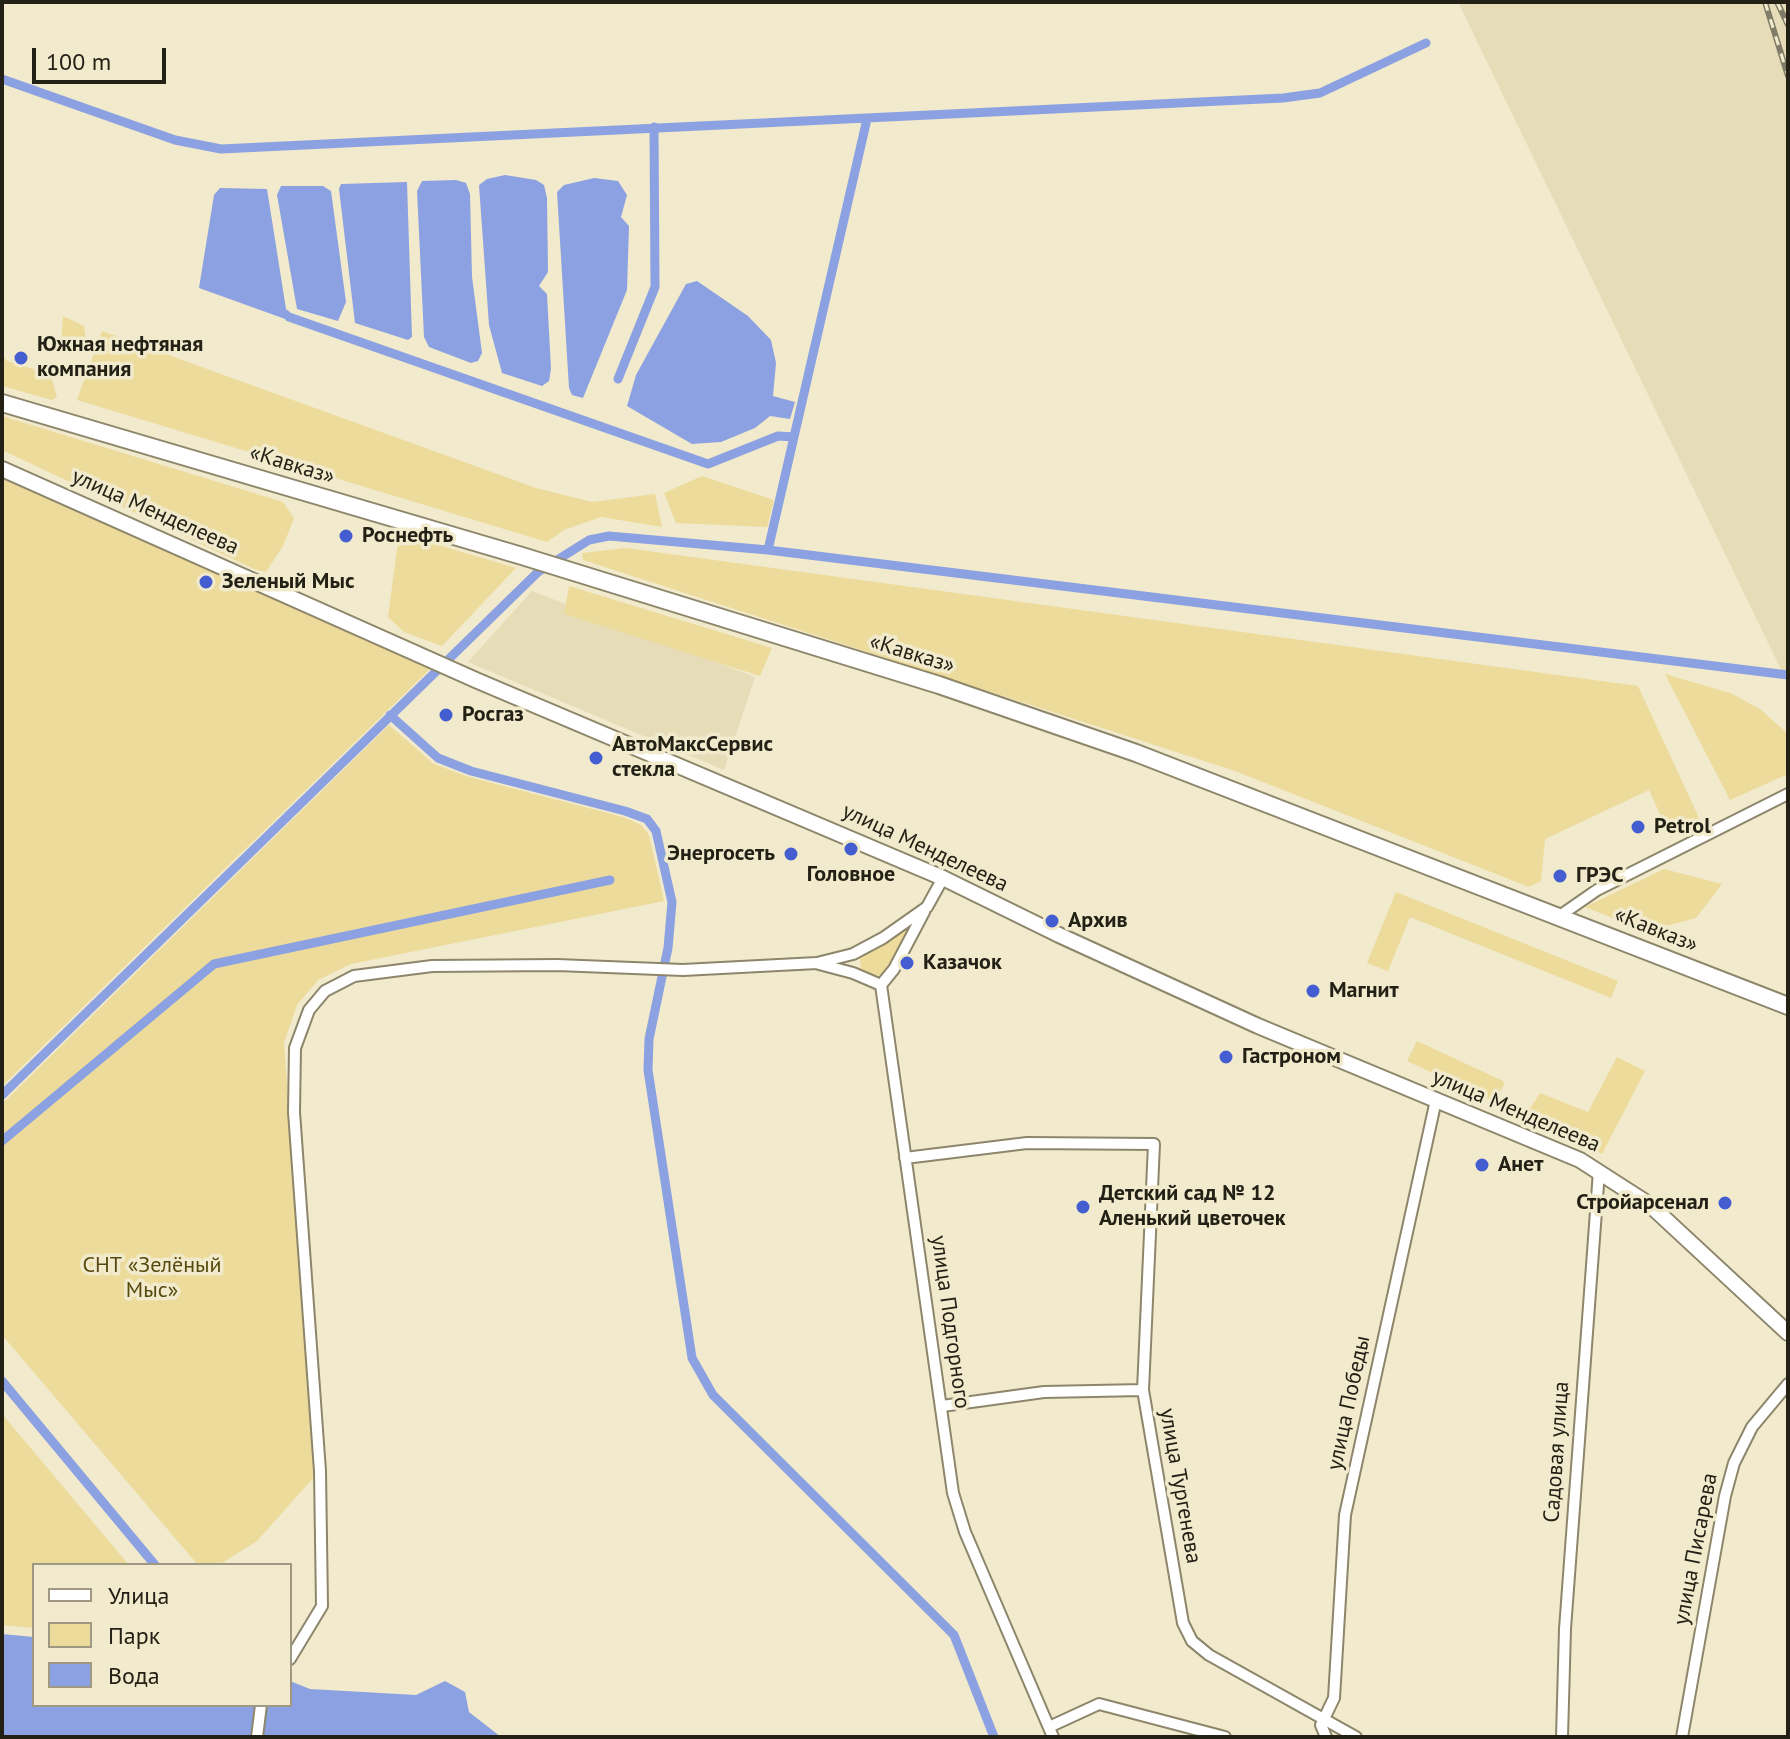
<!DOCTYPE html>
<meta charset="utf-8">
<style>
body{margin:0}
#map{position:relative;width:1790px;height:1739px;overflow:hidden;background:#f1eacc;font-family:"PT Sans",sans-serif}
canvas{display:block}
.frame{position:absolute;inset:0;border:4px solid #232015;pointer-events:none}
.legend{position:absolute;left:32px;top:1563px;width:260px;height:144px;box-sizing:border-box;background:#f1eacc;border:2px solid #9f9983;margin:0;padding:10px 14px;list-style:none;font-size:24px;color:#232015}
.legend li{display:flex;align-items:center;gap:16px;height:40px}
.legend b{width:40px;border:2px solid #9f9983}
.scale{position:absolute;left:32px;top:48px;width:134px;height:36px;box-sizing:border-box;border:4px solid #232015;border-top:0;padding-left:10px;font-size:24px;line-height:28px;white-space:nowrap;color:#232015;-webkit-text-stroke:6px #f1eacc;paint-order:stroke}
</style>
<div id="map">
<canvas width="1790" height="1739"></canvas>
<div class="frame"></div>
<ul class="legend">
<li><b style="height:10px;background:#fff"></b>Улица</li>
<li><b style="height:22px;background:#ecdb9b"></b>Парк</li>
<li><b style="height:22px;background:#8ca1e1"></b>Вода</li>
</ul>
<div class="scale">100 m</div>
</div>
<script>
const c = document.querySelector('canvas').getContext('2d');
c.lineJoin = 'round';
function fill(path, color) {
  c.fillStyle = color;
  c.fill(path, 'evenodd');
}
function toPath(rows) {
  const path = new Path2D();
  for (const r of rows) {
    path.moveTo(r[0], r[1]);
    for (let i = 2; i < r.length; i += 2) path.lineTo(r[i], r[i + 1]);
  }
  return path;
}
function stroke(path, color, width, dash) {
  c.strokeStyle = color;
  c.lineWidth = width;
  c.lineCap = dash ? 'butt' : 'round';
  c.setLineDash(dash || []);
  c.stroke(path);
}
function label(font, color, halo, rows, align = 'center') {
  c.font = font + ' "PT Sans",sans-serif';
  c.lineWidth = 7;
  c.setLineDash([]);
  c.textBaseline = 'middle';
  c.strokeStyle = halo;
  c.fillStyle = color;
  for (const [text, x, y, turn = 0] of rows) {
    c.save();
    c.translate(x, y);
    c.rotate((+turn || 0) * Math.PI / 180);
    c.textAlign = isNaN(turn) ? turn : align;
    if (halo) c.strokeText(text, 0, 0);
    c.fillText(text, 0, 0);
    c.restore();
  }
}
const built = toPath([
 [1458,2,1788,2,1788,684],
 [532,591,755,677,724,770,468,662]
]);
const green = toPath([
 [63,316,84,326,88,353,61,347],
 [102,331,536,488,592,502,655,494,662,527,601,517,564,530,547,542,77,400],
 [2,355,7,361,44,372,52,380,57,397,52,400,2,386],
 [2,416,283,502,294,518,283,546,266,572,254,569,2,450],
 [702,476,774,500,767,527,676,523,664,493],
 [2,479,431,668,2,1086],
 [408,536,516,568,442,646,404,632,388,617,398,542],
 [626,548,1638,686,1699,818,1671,838,1649,790,1545,839,1541,881,1529,887,1235,771,583,560,582,553],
 [569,586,772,648,760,676,564,614],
 [1665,674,1730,693,1760,709,1788,734,1788,774,1730,800],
 [389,725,434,764,469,777,623,817,641,825,649,835,664,901,351,964,318,980,297,1005,284,1043,315,1476,257,1541,219,1565,198,1565,2,1335,2,1104],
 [1664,869,1722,884,1696,918,1646,931,1585,907],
 [1396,892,1618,981,1611,998,1410,917,1388,971,1367,963],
 [904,928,907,931,883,974,876,976,861,970,860,956],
 [1417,1041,1505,1082,1495,1102,1407,1061],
 [1617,1057,1645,1071,1602,1154,1526,1115,1540,1093,1588,1112],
 [2,1414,129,1565,34,1565,34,1628,2,1625]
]);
const water = toPath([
 [505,175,536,180,544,185,547,198,548,272,539,286,547,294,551,369,549,381,542,386,502,373,489,325,479,185,487,179],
 [594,178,618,181,627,195,621,217,629,226,627,290,583,398,572,395,569,388,557,192,564,185],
 [456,180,466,183,470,194,472,277,482,353,478,361,471,363,429,347,424,337,417,191,422,181],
 [407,182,412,337,408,340,355,323,339,189,341,184],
 [281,186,323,186,331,191,346,302,338,321,297,309,277,195],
 [220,188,267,189,286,309,290,312,288,320,199,288,214,195],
 [697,281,748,316,771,340,776,363,773,396,795,402,790,419,770,416,755,428,721,442,692,444,627,406,636,375,686,284],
 [2,1634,34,1637,34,1705,290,1705,290,1681,310,1689,416,1695,445,1681,465,1692,469,1712,501,1737,2,1737]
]);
const canal = toPath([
 [2,79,175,140,221,149,1283,98,1320,93,1426,43],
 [289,317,708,464,778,436,794,437],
 [618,379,655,287,654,127],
 [768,550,867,119],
 [390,715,438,758,471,771,625,811,647,819,656,831,672,902,668,948,649,1039,648,1070,692,1358,713,1395,954,1635,994,1737],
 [2,1095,538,572,589,540,609,536,768,550,1788,675],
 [2,1141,214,964,610,880],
 [2,1381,155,1565]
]);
const minor = toPath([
 [924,912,894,969,881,985,953,1493,965,1532,1053,1737],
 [1561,915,1597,890,1788,794],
 [819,964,853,973,881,985],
 [905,1158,1027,1143,1154,1144,1143,1390,1183,1623,1192,1641,1209,1655,1356,1737],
 [942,1406,1044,1392,1143,1390],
 [290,1659,322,1606,320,1471,294,1112,295,1048,309,1010,325,991,354,976,432,966,557,965,683,970,817,963,853,954,883,938,927,907,943,878],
 [1049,1727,1099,1704,1225,1737],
 [257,1737,261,1705],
 [1326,1737,1321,1725,1334,1698,1345,1515,1436,1100],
 [1562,1737,1565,1629,1599,1171],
 [1682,1737,1725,1496,1734,1463,1752,1427,1788,1384]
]);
const major = toPath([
 [2,469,478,681,943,878,1059,935,1258,1026,1580,1160,1650,1205,1788,1333]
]);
const highway = toPath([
 [2,403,522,556,939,685,1136,753,1788,1006]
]);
const rail = toPath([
 [1765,2,1788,76],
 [1777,2,1788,25]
]);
const markers = [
 [21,358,8,"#445ed1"],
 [346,536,8,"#445ed1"],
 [206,582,8,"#445ed1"],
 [446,715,8,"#445ed1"],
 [596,758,8,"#445ed1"],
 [1638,827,8,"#445ed1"],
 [851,849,8,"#445ed1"],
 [791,854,8,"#445ed1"],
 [1560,876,8,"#445ed1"],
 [1052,921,8,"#445ed1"],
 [907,963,8,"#445ed1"],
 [1313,991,8,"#445ed1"],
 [1226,1057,8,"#445ed1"],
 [1482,1165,8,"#445ed1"],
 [1725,1203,8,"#445ed1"],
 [1083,1207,8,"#445ed1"]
];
const poiNames = [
 ["Южная нефтяная",37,345],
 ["компания",37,370],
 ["Роснефть",362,536],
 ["Зеленый Мыс",222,582],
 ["Росгаз",462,715],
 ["АвтоМаксСервис",612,745],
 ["стекла",612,770],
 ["Petrol",1654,827],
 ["Энергосеть",775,854,"right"],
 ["Головное",851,875,"center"],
 ["ГРЭС",1576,876],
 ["Архив",1068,921],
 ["Казачок",923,963],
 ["Магнит",1329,991],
 ["Гастроном",1242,1057],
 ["Анет",1498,1165],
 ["Детский сад № 12",1099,1194],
 ["Аленький цветочек",1099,1219],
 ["Стройарсенал",1709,1203,"right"]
];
const streetNames = [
 ["«Кавказ»",292,465,17],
 ["улица Менделеева",155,512,24],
 ["«Кавказ»",912,654,17],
 ["улица Менделеева",925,848,25],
 ["«Кавказ»",1656,930,22],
 ["улица Менделеева",1516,1111,23],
 ["улица Подгорного",950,1322,82],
 ["улица Победы",1349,1403,-78],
 ["Садовая улица",1557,1452,-86],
 ["улица Тургенева",1180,1486,80],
 ["улица Писарева",1696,1549,-79]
];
const parkNames = [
 ["СНТ «Зелёный",152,1266],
 ["Мыс»",152,1291]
];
fill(built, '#e6ddb8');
fill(green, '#ecdb9b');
fill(water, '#8ca1e1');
stroke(canal, '#8ca1e1', 9);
stroke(minor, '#8d866b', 14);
stroke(major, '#8d866b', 18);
stroke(highway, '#8d866b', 20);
stroke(minor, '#fff', 10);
stroke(major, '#fff', 14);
stroke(highway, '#fff', 16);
stroke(rail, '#817c69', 6);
stroke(rail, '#f1eacc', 3, [9]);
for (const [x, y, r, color] of markers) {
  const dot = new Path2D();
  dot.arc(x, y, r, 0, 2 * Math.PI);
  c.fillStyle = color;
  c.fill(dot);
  stroke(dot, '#f1eacc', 3);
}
label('bold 22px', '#232015', '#f1eacc', poiNames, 'left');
label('22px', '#232015', '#f1eacc', streetNames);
label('22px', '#57490e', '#f1eacc', parkNames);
</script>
